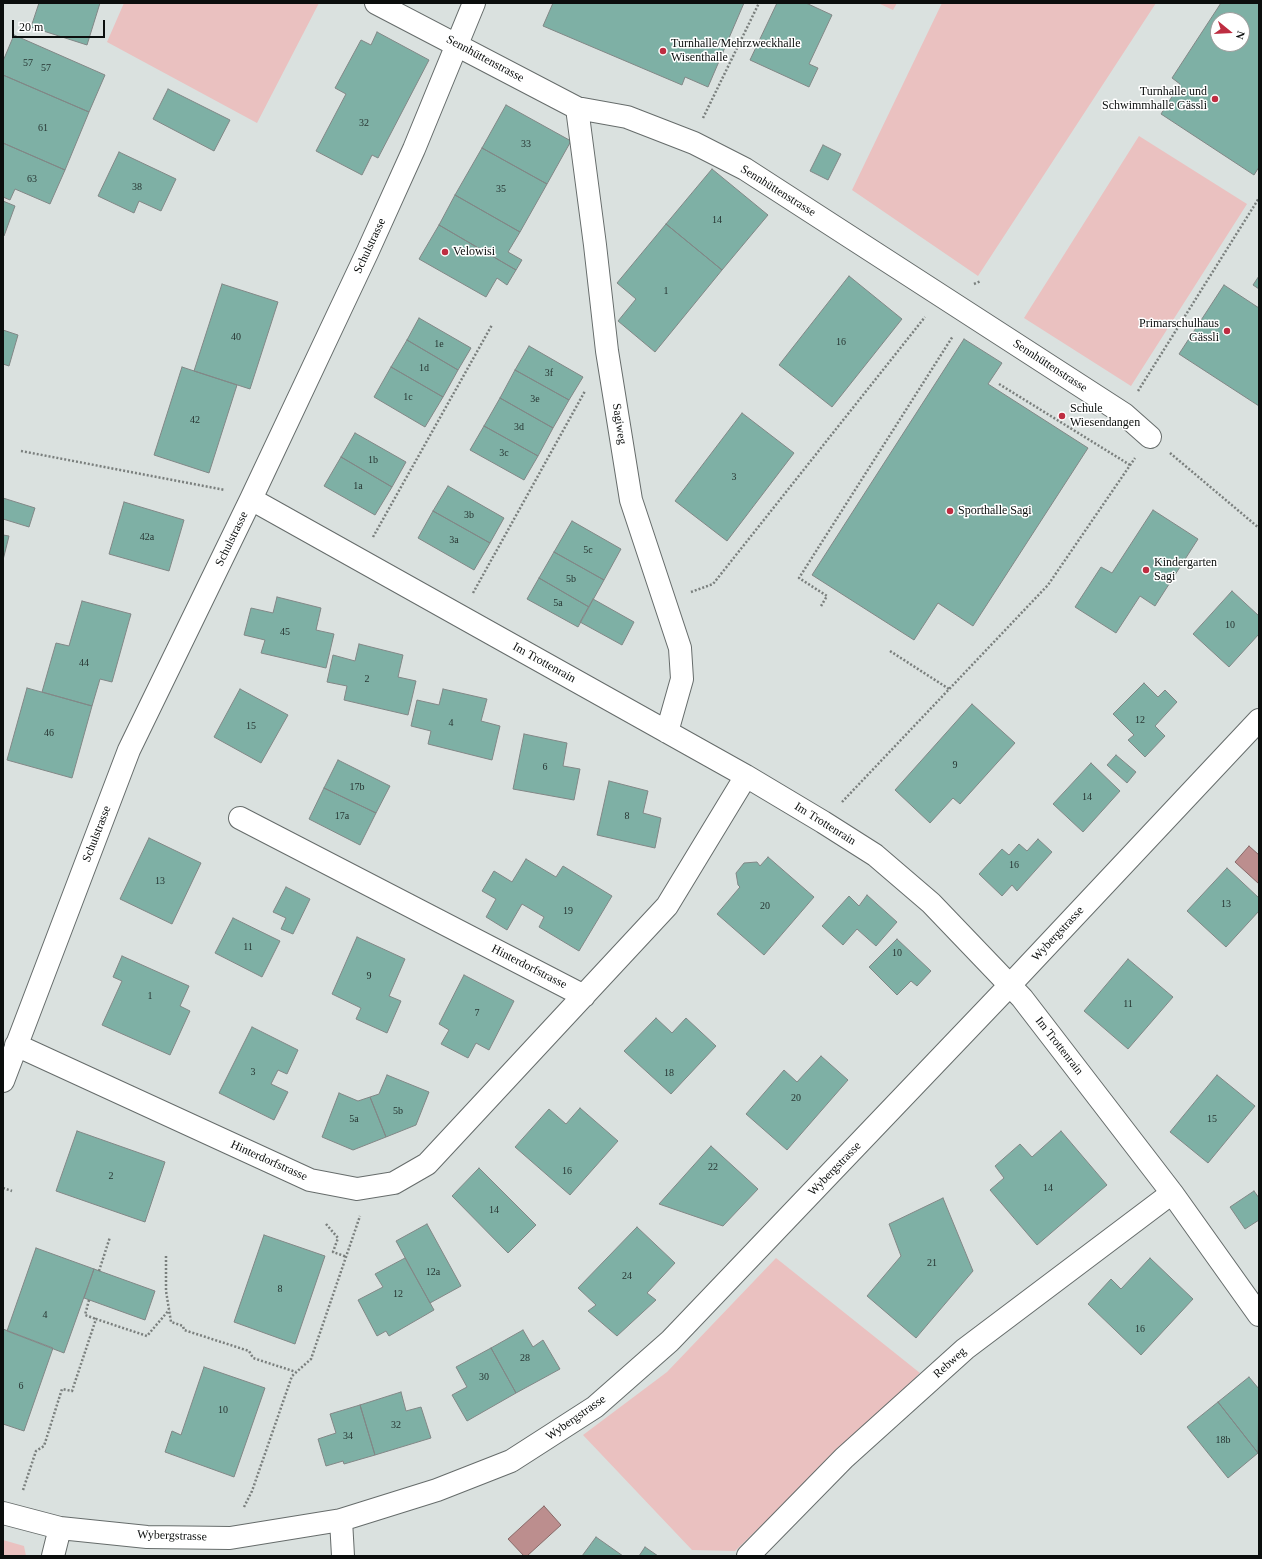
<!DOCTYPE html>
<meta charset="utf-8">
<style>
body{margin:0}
#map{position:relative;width:1262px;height:1559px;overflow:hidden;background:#dae1df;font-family:"Times New Roman",serif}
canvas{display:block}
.frame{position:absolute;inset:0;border:4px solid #0b0e0d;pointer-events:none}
.north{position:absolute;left:1210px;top:12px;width:40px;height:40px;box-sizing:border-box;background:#fff;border:1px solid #9d9f9e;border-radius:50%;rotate:108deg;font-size:11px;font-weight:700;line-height:16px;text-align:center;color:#0b0e0d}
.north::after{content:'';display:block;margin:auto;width:14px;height:18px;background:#be2d41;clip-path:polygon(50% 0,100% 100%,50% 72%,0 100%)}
.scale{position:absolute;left:12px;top:20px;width:93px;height:18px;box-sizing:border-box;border:2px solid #0b0e0d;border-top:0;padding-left:5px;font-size:12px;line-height:14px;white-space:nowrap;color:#0b0e0d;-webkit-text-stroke:3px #fff;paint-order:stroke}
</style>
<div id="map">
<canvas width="1262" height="1559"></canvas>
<div class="frame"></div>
<div class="north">N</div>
<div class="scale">20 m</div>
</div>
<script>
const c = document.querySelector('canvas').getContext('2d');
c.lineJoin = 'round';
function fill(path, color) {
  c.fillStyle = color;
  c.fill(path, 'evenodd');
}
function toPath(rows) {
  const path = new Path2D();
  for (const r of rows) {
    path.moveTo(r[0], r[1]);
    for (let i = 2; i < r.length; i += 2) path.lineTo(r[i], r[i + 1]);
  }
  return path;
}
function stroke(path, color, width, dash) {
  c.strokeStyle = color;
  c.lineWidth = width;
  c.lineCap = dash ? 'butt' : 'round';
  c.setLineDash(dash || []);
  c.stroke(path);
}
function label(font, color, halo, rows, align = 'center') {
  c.font = font + ' "Times New Roman",serif';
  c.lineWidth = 3;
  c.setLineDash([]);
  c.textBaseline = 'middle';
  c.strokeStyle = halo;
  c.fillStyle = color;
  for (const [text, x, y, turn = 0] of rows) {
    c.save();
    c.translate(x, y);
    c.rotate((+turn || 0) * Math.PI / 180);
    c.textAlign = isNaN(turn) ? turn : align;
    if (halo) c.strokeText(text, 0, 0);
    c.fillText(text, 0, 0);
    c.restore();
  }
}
const green = toPath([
 [124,3,319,3,257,123,107,42],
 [878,3,897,3,893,10],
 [942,3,1156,3,978,276,852,190],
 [1139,136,1247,204,1131,386,1024,318],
 [776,1258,920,1373,735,1551,692,1550,583,1435,667,1372],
 [3,1540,24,1546,26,1556,3,1556]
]);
const water = toPath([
 [1249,846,1259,855,1259,884,1235,862,1249,846],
 [544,1506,561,1525,527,1556,524,1556,508,1539,544,1506]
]);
const building = toPath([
 [39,3,100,3,87,45,31,27,39,3],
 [553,3,744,3,708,87,685,77,682,85,543,26,553,3],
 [777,3,806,3,832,15,809,64,818,68,809,87,750,60,777,3],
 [1221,3,1259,3,1259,167,1254,175,1161,114,1180,84,1172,78,1221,3],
 [1218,20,1242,20,1242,44,1218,44,1218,20],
 [377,32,429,60,378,158,372,155,362,175,316,151,346,94,335,88,361,40,371,45,377,32],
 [14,35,105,75,89,112,3,75,3,61,14,35],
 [3,75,89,112,65,170,3,143,3,75],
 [168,89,230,120,214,151,153,119,168,89],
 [506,105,571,141,547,184,482,148,506,105],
 [3,143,65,170,50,204,15,189,10,200,3,197,3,143],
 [823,145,841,154,828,180,810,171,823,145],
 [482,148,547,184,520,232,455,195,482,148],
 [119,152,176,179,161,211,139,201,134,213,98,196,119,152],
 [712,169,768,215,722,270,666,224,712,169],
 [455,195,520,232,508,252,522,260,516,270,439,225,455,195],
 [3,201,15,206,4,236,3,236,3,201],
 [666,224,722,270,655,352,618,321,636,299,617,283,666,224],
 [439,225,516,270,507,285,497,278,486,297,419,259,439,225],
 [849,276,902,319,832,407,779,365,849,276],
 [1259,276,1259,289,1253,285,1259,276],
 [222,284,278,302,250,389,194,371,222,284],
 [1224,285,1259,308,1259,406,1179,354,1224,285],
 [419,318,471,348,458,370,407,340,419,318],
 [3,330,18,335,9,366,3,364,3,330],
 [964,339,1002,363,988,384,1088,448,973,626,938,603,914,640,812,575,964,339],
 [407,340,458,370,443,397,391,367,407,340],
 [529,346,583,377,569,400,515,370,529,346],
 [182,367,237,385,209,473,154,455,182,367],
 [391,367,443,397,425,427,374,397,391,367],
 [515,370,569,400,553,428,500,398,515,370],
 [500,398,553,428,538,456,484,426,500,398],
 [742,413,794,453,727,541,675,501,742,413],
 [484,426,538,456,524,480,470,450,484,426],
 [355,433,406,462,392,487,341,457,355,433],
 [341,457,392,487,375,515,324,486,341,457],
 [448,486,504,518,490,543,433,511,448,486],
 [3,498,35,508,29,527,3,519,3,498],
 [124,502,184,520,169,571,109,554,124,502],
 [1153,510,1198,539,1155,606,1140,596,1116,633,1075,607,1101,567,1112,573,1153,510],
 [433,511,490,543,474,570,418,538,433,511],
 [572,521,621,549,604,580,554,552,572,521],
 [3,535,9,536,3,560,3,535],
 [554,552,604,580,589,607,539,578,554,552],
 [539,578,589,607,578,627,527,599,539,578],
 [1232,591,1259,616,1259,634,1229,667,1193,634,1232,591],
 [277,597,321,608,316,630,334,634,326,668,261,653,265,640,244,635,251,608,273,613,277,597],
 [593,599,634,622,622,645,580,622,593,599],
 [82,601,131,614,112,682,100,679,92,706,42,692,56,643,69,646,82,601],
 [359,644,403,655,398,677,416,681,408,715,344,700,347,686,327,682,333,655,355,661,359,644],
 [1144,683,1158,697,1165,690,1177,702,1155,726,1165,736,1145,757,1128,740,1134,735,1113,714,1144,683],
 [27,688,92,706,72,778,7,760,27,688],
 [240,689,288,715,261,763,214,737,240,689],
 [443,689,487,699,481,721,500,726,492,760,428,744,431,731,411,726,417,700,439,705,443,689],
 [972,704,1015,743,960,804,953,798,930,823,895,790,972,704],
 [524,734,567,743,563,766,580,769,574,800,513,789,524,734],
 [1116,755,1136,772,1127,783,1107,765,1116,755],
 [338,760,390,786,376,813,324,788,338,760],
 [1091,763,1120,791,1083,832,1053,804,1091,763],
 [609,781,648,791,643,813,661,818,655,848,597,835,609,781],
 [324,788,376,813,360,845,309,819,324,788],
 [149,838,201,863,172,924,120,899,149,838],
 [1038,839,1052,852,1017,891,1012,885,1002,896,979,874,1002,849,1009,855,1019,844,1027,851,1038,839],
 [768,857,814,897,764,955,717,914,740,887,738,885,736,873,744,863,757,862,760,866,768,857],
 [526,859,556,877,563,866,612,896,579,951,539,927,544,917,522,904,507,930,486,917,496,899,482,891,494,871,512,882,526,859],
 [1227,868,1259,898,1259,911,1226,947,1187,911,1227,868],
 [286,887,310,899,293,934,281,929,286,918,273,912,286,887],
 [867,895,897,922,876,946,857,929,843,945,822,926,849,896,859,906,867,895],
 [233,918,280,941,262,977,215,953,233,918],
 [357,937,405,959,389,996,401,1001,387,1033,356,1019,361,1008,332,994,357,937],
 [897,939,931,971,917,986,911,981,897,995,869,967,897,939],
 [122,956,189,986,180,1006,190,1011,170,1055,102,1025,122,981,113,977,122,956],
 [1128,959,1173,997,1128,1049,1084,1011,1128,959],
 [464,975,514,1001,489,1050,476,1043,468,1058,441,1044,449,1030,439,1024,464,975],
 [656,1018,672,1033,686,1018,716,1046,671,1094,624,1051,656,1018],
 [252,1027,298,1050,287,1074,278,1070,271,1084,288,1092,274,1120,219,1093,252,1027],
 [821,1056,848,1080,787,1150,746,1114,784,1070,797,1082,821,1056],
 [387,1075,429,1092,416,1125,386,1137,370,1097,379,1094,387,1075],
 [1217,1075,1255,1106,1208,1163,1170,1132,1217,1075],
 [339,1093,358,1101,370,1097,386,1137,353,1150,322,1137,339,1093],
 [580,1108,618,1141,570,1195,515,1147,549,1109,566,1124,580,1108],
 [77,1131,165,1162,145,1222,56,1191,77,1131],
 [1061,1131,1107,1185,1037,1245,990,1190,1004,1178,995,1166,1020,1144,1032,1157,1061,1131],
 [711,1146,758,1189,723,1226,659,1204,711,1146],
 [479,1168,536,1225,508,1253,452,1196,479,1168],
 [1254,1191,1259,1198,1259,1220,1245,1229,1230,1207,1254,1191],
 [943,1198,973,1271,916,1338,867,1296,901,1256,889,1224,943,1198],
 [427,1224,461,1286,430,1303,396,1241,427,1224],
 [637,1227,675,1263,647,1293,656,1300,617,1336,588,1311,596,1305,578,1288,637,1227],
 [264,1235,325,1256,295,1344,234,1322,264,1235],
 [36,1248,94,1269,64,1353,7,1331,36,1248],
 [405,1258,434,1310,389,1336,386,1331,377,1336,358,1300,383,1287,375,1274,405,1258],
 [1150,1258,1193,1299,1141,1355,1088,1304,1111,1279,1121,1289,1150,1258],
 [94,1269,155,1291,145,1320,84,1298,94,1269],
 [3,1329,53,1348,24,1431,3,1424,3,1329],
 [523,1330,533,1347,543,1340,560,1369,516,1393,491,1348,523,1330],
 [491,1348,516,1393,467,1421,452,1395,467,1387,456,1367,491,1348],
 [204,1367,265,1388,234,1477,165,1452,172,1431,181,1435,204,1367],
 [1249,1377,1259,1389,1258,1453,1218,1402,1249,1377],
 [401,1392,406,1411,421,1407,431,1438,375,1455,360,1405,401,1392],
 [1218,1402,1258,1453,1228,1478,1187,1427,1218,1402],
 [360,1405,375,1455,344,1464,343,1461,326,1466,318,1439,336,1433,330,1414,360,1405],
 [596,1537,623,1556,582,1556,596,1537],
 [645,1547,658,1556,639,1556,645,1547]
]);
const path = toPath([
 [703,118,759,3],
 [974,284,981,281],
 [999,384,1130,465],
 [1138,391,1259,198],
 [21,451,225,490],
 [1170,453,1259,528],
 [373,537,492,325],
 [691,592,713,584,925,317],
 [473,593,585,391],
 [821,606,827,596,799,578,953,336],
 [890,651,949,689],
 [842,802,1048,585,1135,458],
 [3,1188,12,1191],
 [326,1224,338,1238,333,1252,347,1257],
 [166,1256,166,1291,171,1322,183,1326,184,1330,249,1351,253,1358,296,1372],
 [99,1271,110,1237],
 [89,1300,85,1315,96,1319],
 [23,1490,36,1451,44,1446,62,1389,72,1391,96,1319,147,1336,169,1310],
 [244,1507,252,1491,292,1376,311,1359,360,1216]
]);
const minor = toPath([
 [376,3,577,108,627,117,694,143,745,169,1124,414,1150,437],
 [577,108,595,245,607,351,631,500,680,648,682,679,667,732],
 [251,499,746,776,823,822,875,855,931,903,1022,998,1172,1193,1259,1315],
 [240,818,584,996],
 [16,1045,310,1180,357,1189,394,1183,427,1164,667,906,746,776],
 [3,1081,129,750,251,499,367,253,414,149,474,3],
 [3,1513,60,1528,147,1537,230,1538,341,1520,437,1490,511,1461,595,1407,670,1341,1010,985,1259,720],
 [341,1520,343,1556],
 [53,1556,60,1528],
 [748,1556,844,1458,965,1349,1172,1193]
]);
const markers = [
 [663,51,4,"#be2d41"],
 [1215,99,4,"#be2d41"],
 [445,252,4,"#be2d41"],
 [1227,331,4,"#be2d41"],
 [1062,416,4,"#be2d41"],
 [950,511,4,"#be2d41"],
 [1146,570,4,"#be2d41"]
];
const numberNames = [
 ["57",28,63],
 ["57",46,68],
 ["32",364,123],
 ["61",43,128],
 ["33",526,144],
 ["63",32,179],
 ["38",137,187],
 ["35",501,189],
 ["14",717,220],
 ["1",666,291],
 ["40",236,337],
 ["16",841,342],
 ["1e",439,344],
 ["1d",424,368],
 ["3f",549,373],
 ["1c",408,397],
 ["3e",535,399],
 ["42",195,420],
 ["3d",519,427],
 ["3c",504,453],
 ["1b",373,460],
 ["3",734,477],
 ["1a",358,486],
 ["3b",469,515],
 ["42a",147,537],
 ["3a",454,540],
 ["5c",588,550],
 ["5b",571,579],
 ["5a",558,603],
 ["10",1230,625],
 ["45",285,632],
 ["44",84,663],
 ["2",367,679],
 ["12",1140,720],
 ["4",451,723],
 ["15",251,726],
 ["46",49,733],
 ["9",955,765],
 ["6",545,767],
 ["17b",357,787],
 ["14",1087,797],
 ["17a",342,816],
 ["8",627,816],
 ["16",1014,865],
 ["13",160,881],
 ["13",1226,904],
 ["20",765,906],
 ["19",568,911],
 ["11",248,947],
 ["10",897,953],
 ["9",369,976],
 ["1",150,996],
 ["11",1128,1004],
 ["7",477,1013],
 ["3",253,1072],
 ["18",669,1073],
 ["20",796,1098],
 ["5b",398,1111],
 ["5a",354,1119],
 ["15",1212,1119],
 ["22",713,1167],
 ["16",567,1171],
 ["2",111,1176],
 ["14",1048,1188],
 ["14",494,1210],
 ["21",932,1263],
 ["12a",433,1272],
 ["24",627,1276],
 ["8",280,1289],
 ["12",398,1294],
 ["4",45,1315],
 ["16",1140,1329],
 ["28",525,1358],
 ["30",484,1377],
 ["6",21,1386],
 ["10",223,1410],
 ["32",396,1425],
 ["34",348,1436],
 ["18b",1223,1440]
];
const poiNames = [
 ["Turnhalle/Mehrzweckhalle",671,44],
 ["Wisenthalle",671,58],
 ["Turnhalle und",1207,92,"right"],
 ["Schwimmhalle Gässli",1207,106,"right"],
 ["Velowisi",453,252],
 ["Primarschulhaus",1219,324,"right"],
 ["Gässli",1219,338,"right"],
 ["Schule",1070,409],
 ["Wiesendangen",1070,423],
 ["Sporthalle Sagi",958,511],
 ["Kindergarten",1154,563],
 ["Sagi",1154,577]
];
const streetNames = [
 ["Sennhüttenstrasse",485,59,28],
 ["Sennhüttenstrasse",778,191,32],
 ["Schulstrasse",370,246,-65],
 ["Sennhüttenstrasse",1050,366,33],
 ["Sagiweg",619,424,81],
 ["Schulstrasse",232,539,-64],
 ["Im Trottenrain",544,663,29],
 ["Im Trottenrain",825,824,32],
 ["Schulstrasse",97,834,-69],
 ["Wybergstrasse",1058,934,-47],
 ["Hinterdorfstrasse",529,967,27],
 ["Im Trottenrain",1059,1046,52],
 ["Hinterdorfstrasse",269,1161,24],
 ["Wybergstrasse",835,1169,-46],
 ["Rebweg",950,1363,-42],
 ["Wybergstrasse",576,1418,-35],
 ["Wybergstrasse",172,1536,2]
];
fill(green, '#eac1c0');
fill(water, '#bc8e8e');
stroke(water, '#876867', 1);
fill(building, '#7eb0a5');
stroke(building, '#818786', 1);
stroke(minor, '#666c6b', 24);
stroke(path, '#7a7f7d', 2.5, [2, 2]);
stroke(minor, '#fff', 22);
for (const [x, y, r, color] of markers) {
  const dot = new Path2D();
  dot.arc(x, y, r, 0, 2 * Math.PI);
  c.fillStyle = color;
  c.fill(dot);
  stroke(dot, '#fff', 1.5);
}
label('10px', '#283633', null, numberNames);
label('12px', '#0b0e0d', '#fff', poiNames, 'left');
label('12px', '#0b0e0d', '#fff', streetNames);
</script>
